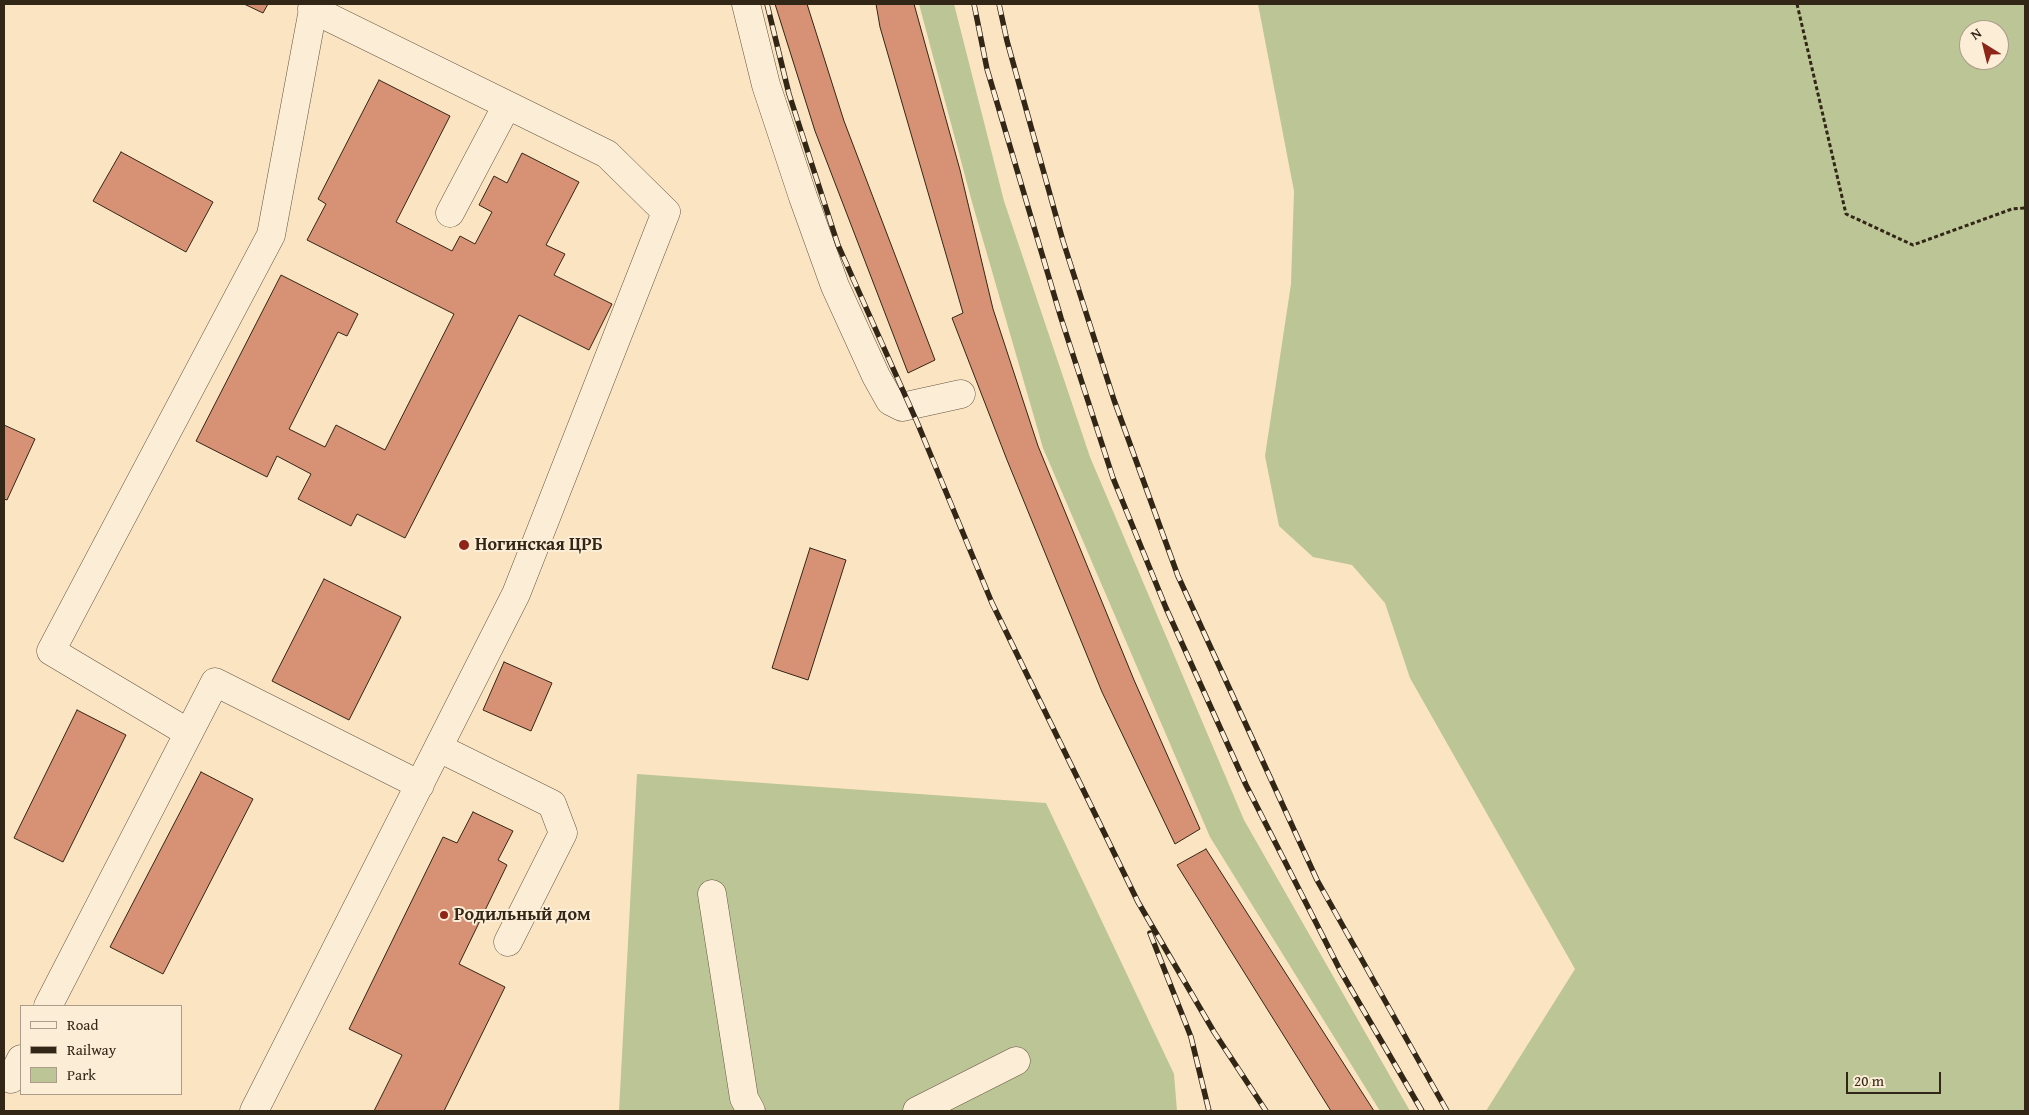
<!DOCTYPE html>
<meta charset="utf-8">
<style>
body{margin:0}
#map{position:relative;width:2029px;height:1115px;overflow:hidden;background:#fbe4c2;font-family:"Gentium Book Plus",serif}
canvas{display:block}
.frame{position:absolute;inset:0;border:5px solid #322617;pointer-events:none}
.legend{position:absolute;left:20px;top:1005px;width:162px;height:90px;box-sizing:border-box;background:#fcedd7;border:1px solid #ab9d8a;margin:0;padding:6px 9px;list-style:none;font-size:15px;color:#322617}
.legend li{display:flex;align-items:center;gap:10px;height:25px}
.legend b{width:25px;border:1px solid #ab9d8a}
.north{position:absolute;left:1959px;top:20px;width:50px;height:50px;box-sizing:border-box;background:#fcedd7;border:1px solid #ab9d8a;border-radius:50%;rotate:324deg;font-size:14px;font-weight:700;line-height:20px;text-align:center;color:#322617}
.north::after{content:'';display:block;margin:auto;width:18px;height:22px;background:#8f2418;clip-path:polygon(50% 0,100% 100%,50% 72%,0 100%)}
.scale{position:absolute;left:1846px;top:1072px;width:95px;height:22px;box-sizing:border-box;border:2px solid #322617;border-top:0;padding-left:6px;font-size:15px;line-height:18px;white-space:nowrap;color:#322617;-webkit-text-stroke:4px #fcedd7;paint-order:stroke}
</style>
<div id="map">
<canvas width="2029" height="1115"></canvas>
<div class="frame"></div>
<ul class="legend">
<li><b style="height:6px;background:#fcedd7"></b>Road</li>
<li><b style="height:6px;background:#322617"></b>Railway</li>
<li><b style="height:14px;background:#bcc595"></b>Park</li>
</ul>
<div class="north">N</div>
<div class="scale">20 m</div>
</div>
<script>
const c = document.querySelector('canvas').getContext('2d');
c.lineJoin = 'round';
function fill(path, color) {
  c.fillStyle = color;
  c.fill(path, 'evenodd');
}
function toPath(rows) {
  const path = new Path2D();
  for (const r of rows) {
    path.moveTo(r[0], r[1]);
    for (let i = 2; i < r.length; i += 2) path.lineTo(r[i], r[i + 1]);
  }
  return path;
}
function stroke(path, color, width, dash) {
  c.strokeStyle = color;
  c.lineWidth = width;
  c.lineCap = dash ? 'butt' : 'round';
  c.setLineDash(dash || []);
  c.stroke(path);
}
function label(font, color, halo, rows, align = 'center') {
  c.font = font + ' "Gentium Book Plus",serif';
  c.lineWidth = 4;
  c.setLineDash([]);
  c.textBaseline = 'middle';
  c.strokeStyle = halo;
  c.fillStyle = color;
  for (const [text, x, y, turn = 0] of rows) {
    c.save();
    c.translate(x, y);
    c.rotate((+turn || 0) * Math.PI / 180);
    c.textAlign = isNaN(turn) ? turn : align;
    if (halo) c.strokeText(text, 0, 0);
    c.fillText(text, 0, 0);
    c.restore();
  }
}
const green = toPath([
 [919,4,954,4,1004,201,1090,457,1244,820,1410,1111,1380,1111,1210,837,1043,448,972,202],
 [1258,4,2025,4,2025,1111,1486,1111,1575,969,1410,678,1385,603,1352,565,1313,557,1279,526,1265,456,1291,284,1294,191],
 [1969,30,1999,30,1999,60,1969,60],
 [637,774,1046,803,1174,1074,1177,1111,619,1111]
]);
const building = toPath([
 [244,4,268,4,263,13,244,4],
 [775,4,807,4,844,121,935,360,908,373,815,131,775,4],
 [876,4,914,4,960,170,993,309,1038,446,1134,680,1200,829,1175,844,1102,692,1007,460,952,318,963,313,880,27,876,4],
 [379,80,450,116,396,222,452,251,460,236,475,244,492,212,479,205,494,176,507,183,522,153,579,182,546,245,565,254,554,275,612,304,589,350,519,315,405,538,357,514,351,526,298,499,311,474,277,456,267,477,196,441,281,275,358,314,347,336,338,332,289,429,325,447,336,425,385,450,454,314,307,240,326,204,318,199,379,80],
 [121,152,213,202,186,252,93,201,121,152],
 [4,425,35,439,7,500,4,499,4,425],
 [810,548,846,560,808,680,772,668,810,548],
 [324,579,401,617,349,720,272,681,324,579],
 [504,662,552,683,531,731,483,710,504,662],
 [77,710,126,735,63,862,14,838,77,710],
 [201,772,253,799,163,974,110,947,201,772],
 [473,812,513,831,498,860,507,865,459,964,505,987,444,1111,374,1111,402,1055,349,1029,443,837,457,843,473,812],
 [1206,849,1374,1111,1331,1111,1177,865,1206,849]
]);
const path = toPath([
 [1797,4,1846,214,1913,245,2012,209,2025,208]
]);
const minor = toPath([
 [746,4,766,85,803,197,835,286,876,376,890,401,902,407,961,394],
 [450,213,507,105],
 [187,732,51,651,271,235,314,4],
 [439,748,552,804,563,833,508,942],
 [712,894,744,1098,751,1111],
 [48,1006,215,682,420,785],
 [11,1079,21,1059],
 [254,1111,516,594,666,212,607,154,312,9],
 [917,1111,1016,1061]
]);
const rail = toPath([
 [767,4,789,94,838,245,917,422,992,603,1138,902,1214,1032,1266,1111],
 [974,4,987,69,1061,318,1113,478,1166,608,1246,785,1340,970,1422,1111],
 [999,4,1007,41,1063,241,1114,400,1178,576,1317,880,1447,1111],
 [1150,933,1191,1037,1209,1111]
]);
const markers = [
 [464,545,6,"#8f2418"],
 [444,915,5,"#8f2418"]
];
const poiNames = [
 ["Ногинская ЦРБ",475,545],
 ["Родильный дом",454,915]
];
fill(green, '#bcc595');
fill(building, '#d79174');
stroke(building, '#322617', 1);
stroke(minor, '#645642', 29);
stroke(path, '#322617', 3, [4, 2.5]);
stroke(minor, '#fcedd7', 28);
stroke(rail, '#322617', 5.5);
stroke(rail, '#fcedd7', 4, [11]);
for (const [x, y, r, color] of markers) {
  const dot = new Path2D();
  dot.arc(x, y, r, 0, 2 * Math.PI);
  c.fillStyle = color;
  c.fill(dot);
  stroke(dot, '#fcedd7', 2);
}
label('bold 18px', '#322617', '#fcedd7', poiNames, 'left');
</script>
